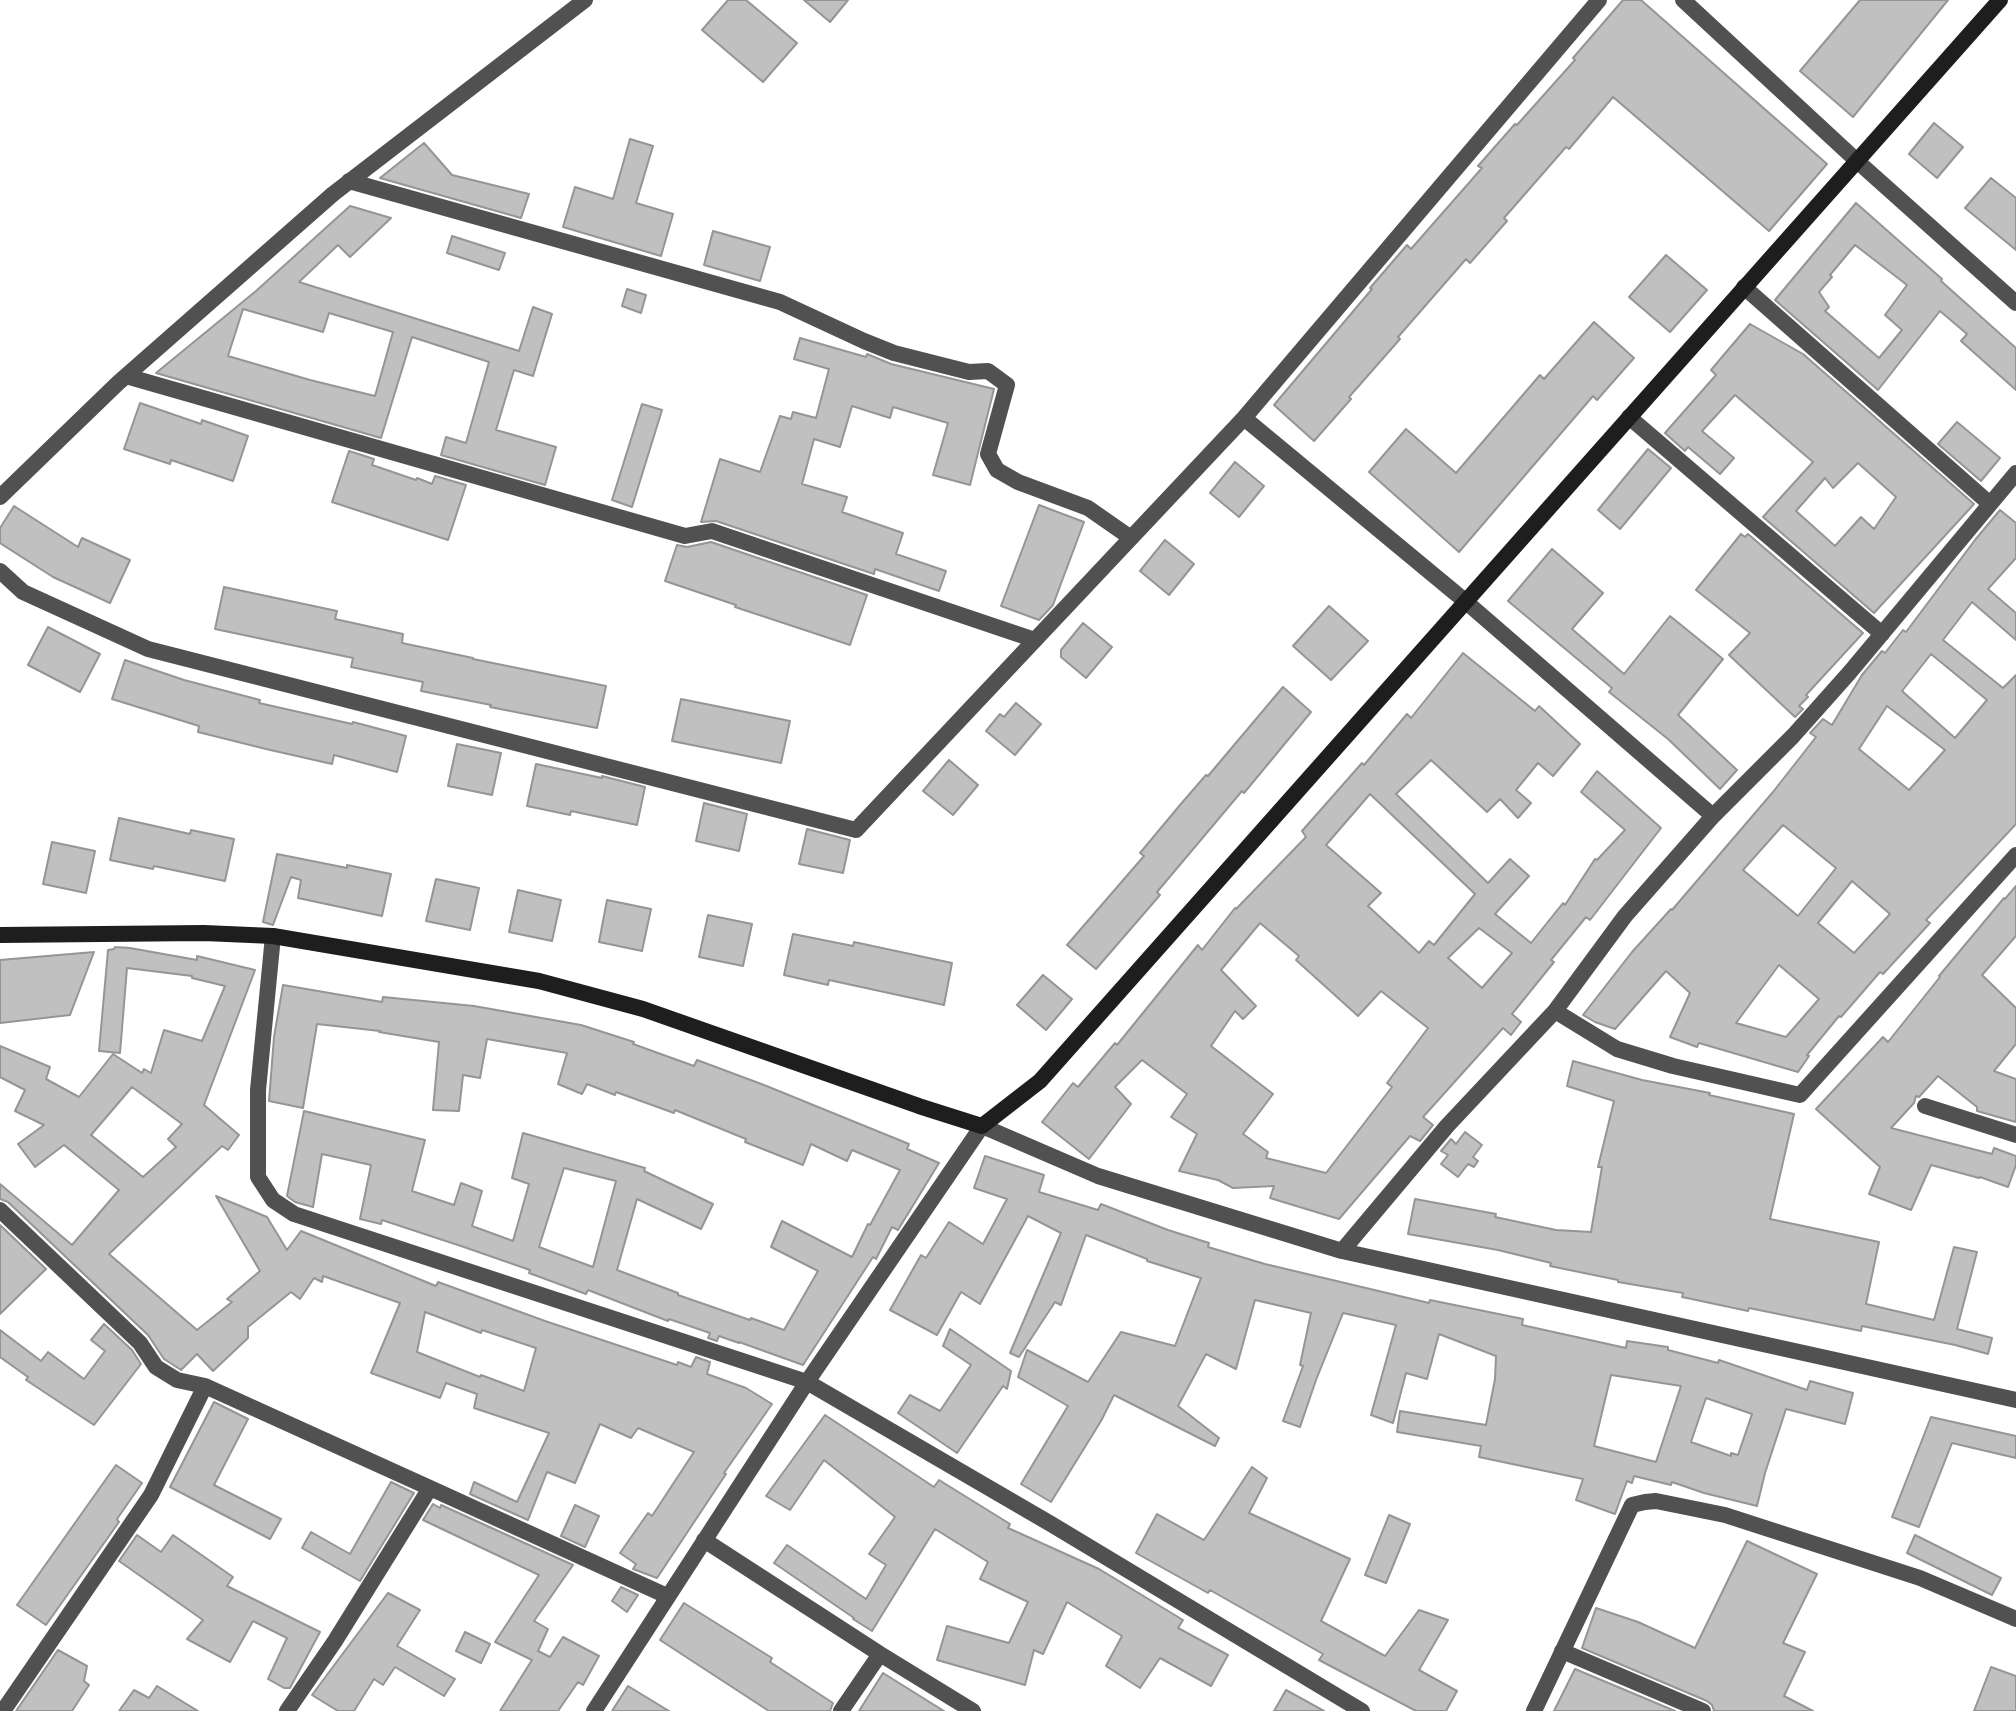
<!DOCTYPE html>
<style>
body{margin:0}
canvas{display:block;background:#fff}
</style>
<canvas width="2016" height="1711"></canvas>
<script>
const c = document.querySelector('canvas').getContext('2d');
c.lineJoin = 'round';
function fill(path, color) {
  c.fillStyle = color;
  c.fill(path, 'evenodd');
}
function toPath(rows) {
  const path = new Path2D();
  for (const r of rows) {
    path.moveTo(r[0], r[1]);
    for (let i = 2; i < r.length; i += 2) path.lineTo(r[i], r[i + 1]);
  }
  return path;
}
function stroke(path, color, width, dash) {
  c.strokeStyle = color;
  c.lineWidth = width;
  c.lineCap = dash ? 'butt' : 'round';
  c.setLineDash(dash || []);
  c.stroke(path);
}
const building = toPath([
 [728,0,746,0,797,43,763,82,702,30,728,0],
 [804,0,848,0,830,22,804,0],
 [1623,0,1641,0,1827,164,1769,231,1613,97,1569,149,1566,147,1504,218,1507,221,1470,263,1466,259,1398,337,1400,339,1349,397,1351,399,1314,441,1274,405,1372,289,1370,288,1407,245,1411,249,1482,168,1478,166,1515,124,1517,125,1575,60,1573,58,1623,0],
 [1860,0,1948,0,1853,117,1800,71,1860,0],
 [1934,123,1963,147,1937,178,1909,154,1934,123],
 [630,139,653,146,636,203,673,214,661,256,563,227,575,187,613,199,630,139],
 [424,143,452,175,529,194,521,218,380,178,424,143],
 [1991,178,2016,198,2016,250,1965,208,1991,178],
 [1856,203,1942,279,1941,281,2016,348,2016,390,1961,341,1967,334,1940,311,1878,390,1775,300,1856,203],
 [1855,245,1907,285,1885,315,1902,330,1879,358,1825,311,1829,307,1819,292,1832,277,1830,275,1855,245],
 [350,206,391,218,350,257,338,245,299,282,519,351,533,307,552,314,533,376,514,370,496,430,556,447,545,485,441,455,446,437,466,443,489,362,412,337,381,438,156,373,256,291,350,206],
 [243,309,323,332,329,313,393,332,375,396,310,380,228,356,243,309],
 [713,231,770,247,760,281,704,265,713,231],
 [452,236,505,253,499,270,447,253,452,236],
 [1666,255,1707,290,1670,332,1629,297,1666,255],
 [627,289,646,295,641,313,622,306,627,289],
 [1594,322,1634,358,1597,400,1593,396,1459,552,1369,472,1406,429,1456,473,1540,375,1544,379,1594,322],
 [1750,324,1803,354,1974,504,1874,613,1763,517,1813,462,1735,395,1702,431,1734,458,1720,474,1688,447,1685,451,1665,433,1716,375,1711,370,1750,324],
 [1858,463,1896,497,1874,529,1861,517,1835,546,1796,511,1825,478,1833,488,1858,463],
 [800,338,866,357,867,354,891,364,994,389,970,485,933,475,948,423,893,407,890,418,852,406,840,447,814,439,802,484,847,497,842,512,903,533,896,554,946,571,939,591,875,569,874,574,716,521,701,522,720,459,760,472,780,416,791,419,793,412,816,418,829,369,794,359,800,338],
 [140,403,201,424,202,420,248,436,233,481,171,460,170,464,124,449,140,403],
 [642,404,662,410,632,507,612,500,642,404],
 [1957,422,2000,458,1981,481,1938,444,1957,422],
 [1648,449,1671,468,1620,529,1598,510,1648,449],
 [349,451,374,459,372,465,416,480,417,478,432,484,435,476,466,485,448,540,332,502,349,451],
 [1235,462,1264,486,1239,517,1210,493,1235,462],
 [1039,505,1084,522,1053,605,1039,620,1001,606,1039,505],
 [14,506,78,547,82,538,130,560,110,603,53,577,0,543,0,528,14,506],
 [2000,510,2016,523,2016,558,1988,589,2016,613,2016,640,1972,602,1943,640,2003,688,2016,675,2016,824,1926,920,1930,923,1883,974,1880,972,1841,1017,1839,1016,1807,1055,1809,1056,1798,1072,1699,1043,1697,1047,1670,1037,1690,993,1666,971,1615,1029,1595,1022,1583,1015,1632,952,1671,909,1672,910,1773,792,1816,737,1810,733,1823,719,1832,725,1862,675,1882,651,1885,653,1903,630,1906,632,1975,540,2000,510],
 [1931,654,1987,700,1955,738,1902,691,1931,654],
 [1887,706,1945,750,1909,790,1859,749,1887,706],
 [1783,825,1836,868,1798,916,1743,870,1783,825],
 [1852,881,1890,914,1854,953,1818,923,1852,881],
 [1779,965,1819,999,1786,1037,1736,1023,1779,965],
 [1741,534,1745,537,1748,534,1863,633,1806,695,1808,697,1799,706,1803,709,1795,717,1729,655,1750,633,1696,590,1741,534],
 [1165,540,1194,564,1169,595,1140,571,1165,540],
 [711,542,867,595,850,645,735,607,736,605,665,581,677,545,687,547,711,542],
 [1552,549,1603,593,1572,629,1624,674,1670,616,1723,659,1678,715,1737,770,1720,789,1668,739,1609,692,1612,688,1508,601,1552,549],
 [224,587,337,611,335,619,403,634,402,643,473,658,473,659,606,686,597,728,490,707,491,705,421,691,423,682,351,667,353,658,215,629,224,587],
 [1329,606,1368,641,1331,680,1293,646,1329,606],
 [1083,623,1112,647,1086,678,1061,657,1061,650,1083,623],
 [48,627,100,654,80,692,28,665,48,627],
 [1463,653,1535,711,1539,706,1580,744,1553,776,1538,763,1516,790,1531,803,1518,818,1500,799,1487,812,1431,760,1396,794,1488,883,1510,859,1529,876,1495,914,1531,943,1563,903,1565,905,1595,859,1597,860,1625,830,1581,792,1597,771,1661,828,1590,920,1586,917,1551,960,1554,962,1512,1014,1521,1022,1511,1035,1503,1028,1423,1117,1433,1125,1420,1141,1410,1136,1339,1219,1270,1198,1274,1186,1233,1188,1218,1180,1179,1171,1197,1134,1171,1117,1187,1094,1142,1060,1115,1087,1131,1104,1089,1159,1042,1122,1073,1083,1078,1087,1115,1043,1117,1045,1198,945,1202,950,1235,908,1236,909,1306,837,1302,831,1362,763,1364,765,1407,714,1411,718,1463,653],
 [1370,794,1475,894,1434,945,1429,941,1419,953,1368,906,1381,893,1326,845,1370,794],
 [1260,923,1299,956,1296,960,1358,1016,1381,991,1428,1028,1387,1083,1392,1087,1326,1173,1266,1158,1268,1152,1243,1134,1273,1094,1211,1046,1235,1011,1243,1019,1256,1006,1221,970,1260,923],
 [1479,928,1512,953,1482,988,1448,958,1479,928],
 [125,660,184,680,260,700,259,703,352,724,353,722,406,736,397,772,334,755,332,764,266,749,198,732,199,726,112,699,125,660],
 [1283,687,1311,712,1244,793,1242,791,1157,892,1160,895,1096,969,1067,945,1144,856,1140,853,1180,805,1206,775,1208,776,1283,687],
 [681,699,790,721,781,763,672,741,681,699],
 [1016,703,1041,724,1015,755,986,731,1000,714,1004,717,1016,703],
 [457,744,501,753,492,795,448,786,457,744],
 [949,760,978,785,953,815,923,791,949,760],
 [536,764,602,778,602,776,645,787,637,825,571,811,570,815,527,806,536,764],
 [704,803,747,814,739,851,696,841,704,803],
 [119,818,190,834,191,830,234,839,225,881,154,866,153,869,110,860,119,818],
 [807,829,850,840,843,873,799,864,807,829],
 [52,842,95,851,86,893,43,884,52,842],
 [277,854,347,868,347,865,391,874,382,916,298,898,301,880,291,877,273,925,263,922,277,854],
 [436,879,479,888,470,930,426,921,436,879],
 [2016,886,2016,936,1982,975,2016,1008,2016,1044,1994,1071,2016,1079,2016,1122,1977,1111,1977,1107,1938,1076,1919,1097,1916,1096,1914,1103,1891,1128,1992,1154,1994,1148,2016,1156,2016,1165,2008,1187,1980,1177,1979,1178,1931,1165,1911,1210,1869,1194,1880,1167,1816,1109,1883,1037,1888,1042,1940,977,1939,976,2004,898,2005,899,2016,886],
 [518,890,561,900,552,941,509,932,518,890],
 [607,900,651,909,642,951,599,942,607,900],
 [708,915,752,924,743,966,699,957,708,915],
 [793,934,853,946,854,942,952,963,944,1005,829,980,828,985,784,975,793,934],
 [115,947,130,948,197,960,197,956,255,970,204,1105,239,1135,228,1150,222,1146,109,1254,197,1330,232,1302,227,1299,260,1271,216,1196,267,1217,287,1250,301,1231,436,1286,438,1282,545,1321,677,1365,678,1362,691,1367,696,1357,710,1362,707,1374,746,1388,772,1404,724,1473,726,1474,657,1578,633,1569,636,1564,620,1553,648,1513,652,1516,694,1452,638,1428,631,1438,600,1424,575,1483,547,1472,528,1520,470,1494,474,1482,517,1502,549,1433,474,1408,477,1394,446,1383,440,1398,371,1373,400,1303,323,1276,322,1282,314,1278,300,1299,291,1292,248,1327,248,1338,213,1371,197,1354,181,1370,164,1359,148,1335,8,1202,0,1199,0,1184,72,1245,119,1190,64,1145,35,1167,18,1144,44,1125,15,1111,25,1090,0,1077,0,1046,50,1067,46,1079,79,1097,113,1054,142,1073,144,1069,151,1073,164,1030,202,1041,225,986,192,978,192,976,127,968,120,1053,99,1051,108,950,114,949,115,947],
 [132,1087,182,1124,168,1139,176,1147,143,1177,91,1135,132,1087],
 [425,1312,481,1333,482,1330,536,1348,524,1391,481,1375,480,1377,417,1352,425,1312],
 [94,952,70,1015,0,1023,0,960,94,952],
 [1043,975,1072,999,1046,1030,1017,1005,1043,975],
 [283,985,382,1002,383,997,474,1006,581,1025,634,1042,633,1044,694,1066,697,1060,764,1085,909,1144,907,1149,939,1163,898,1230,892,1227,876,1259,873,1257,803,1365,739,1342,739,1343,719,1336,717,1341,708,1338,710,1333,669,1319,668,1321,588,1290,586,1294,529,1273,530,1270,464,1247,382,1220,381,1224,360,1219,371,1165,322,1154,313,1207,295,1202,287,1196,304,1111,425,1140,412,1191,454,1205,461,1183,482,1191,472,1226,513,1241,529,1184,512,1178,523,1133,645,1168,644,1171,713,1204,701,1229,637,1199,617,1270,678,1293,678,1295,750,1320,751,1318,784,1330,818,1271,771,1247,782,1221,852,1257,868,1224,870,1225,900,1170,852,1150,847,1161,811,1144,803,1165,745,1142,746,1139,675,1110,674,1113,616,1092,615,1095,587,1084,582,1094,558,1084,567,1053,487,1039,480,1078,463,1075,459,1111,433,1110,439,1042,379,1032,380,1031,317,1024,303,1108,269,1101,274,1037,283,985],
 [564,1168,616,1181,593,1267,539,1247,564,1168],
 [1573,1061,1642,1080,1710,1093,1709,1095,1794,1114,1770,1219,1879,1242,1866,1304,1934,1320,1954,1247,1977,1252,1957,1329,1992,1338,1988,1354,1955,1345,1862,1326,1861,1331,1749,1308,1748,1311,1682,1297,1683,1293,1618,1282,1618,1280,1550,1266,1551,1263,1498,1250,1408,1234,1415,1199,1496,1214,1495,1217,1556,1230,1591,1232,1602,1167,1598,1167,1614,1101,1567,1086,1573,1061],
 [1465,1132,1482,1145,1473,1157,1478,1161,1474,1167,1468,1164,1458,1177,1441,1164,1448,1155,1441,1151,1451,1139,1456,1144,1465,1132],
 [985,1156,1044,1175,1039,1192,1098,1210,1101,1204,1168,1230,1209,1243,1208,1247,1265,1264,1429,1303,1430,1300,1523,1319,1522,1325,1626,1348,1627,1341,1668,1347,1668,1350,1718,1363,1719,1360,1807,1390,1810,1381,1853,1393,1845,1424,1786,1409,1765,1473,1757,1506,1704,1493,1672,1482,1671,1485,1634,1476,1632,1483,1627,1481,1615,1514,1576,1500,1583,1479,1479,1457,1481,1446,1397,1432,1400,1411,1486,1425,1495,1379,1496,1356,1439,1334,1427,1379,1406,1373,1393,1423,1371,1415,1396,1325,1343,1313,1316,1380,1300,1427,1283,1421,1303,1366,1300,1365,1311,1313,1255,1300,1236,1369,1206,1354,1178,1406,1219,1438,1215,1446,1114,1395,1101,1421,1051,1502,1021,1484,1068,1406,1018,1377,1027,1350,1088,1382,1121,1332,1175,1346,1201,1278,1147,1261,1147,1259,1086,1235,1061,1305,1055,1302,1019,1357,1010,1353,1061,1233,1028,1216,980,1304,961,1292,937,1335,890,1310,921,1255,926,1258,949,1222,983,1244,1007,1199,974,1188,985,1156],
 [1611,1375,1681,1386,1656,1462,1594,1446,1611,1375],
 [1706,1398,1752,1414,1738,1455,1731,1453,1731,1456,1691,1442,1706,1398],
 [0,1225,46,1269,0,1314,0,1225],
 [104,1324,132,1350,141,1364,94,1425,26,1380,28,1377,0,1357,0,1330,41,1361,48,1352,84,1379,105,1351,91,1340,104,1324],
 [950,1329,1011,1371,1007,1389,1003,1386,957,1453,898,1413,910,1395,940,1411,971,1365,943,1346,950,1329],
 [214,1402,248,1419,214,1485,281,1519,270,1539,170,1487,214,1402],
 [825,1415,934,1487,939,1480,1010,1524,1008,1528,1099,1569,1183,1620,1178,1628,1228,1655,1211,1686,1160,1658,1140,1688,1106,1666,1122,1636,1067,1602,1043,1654,1034,1650,1025,1685,937,1660,947,1626,1009,1643,1028,1602,980,1579,988,1562,935,1529,872,1631,853,1619,854,1618,774,1563,787,1545,866,1599,886,1565,869,1554,895,1517,824,1460,790,1510,766,1496,825,1415],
 [1931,1417,2016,1436,2016,1458,1952,1443,1919,1527,1892,1517,1931,1417],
 [116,1465,142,1483,117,1519,119,1522,46,1625,17,1605,116,1465],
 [1252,1467,1267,1478,1249,1513,1350,1559,1321,1621,1385,1656,1419,1610,1448,1620,1419,1670,1457,1691,1446,1711,1416,1711,1319,1660,1323,1654,1210,1590,1208,1593,1136,1553,1157,1514,1204,1540,1252,1467],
 [391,1482,414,1493,360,1581,302,1548,311,1532,350,1554,391,1482],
 [433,1504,440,1508,441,1505,573,1565,534,1621,548,1629,538,1651,550,1657,563,1637,599,1656,583,1685,578,1682,558,1711,500,1711,532,1660,495,1642,539,1575,423,1520,433,1504],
 [575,1505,599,1516,585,1547,561,1536,575,1505],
 [1389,1515,1410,1524,1386,1583,1365,1575,1389,1515],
 [137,1535,161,1552,173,1535,233,1577,227,1586,320,1632,290,1688,284,1688,268,1679,287,1638,253,1621,230,1662,187,1639,203,1620,119,1561,137,1535],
 [1915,1535,2001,1578,1992,1595,1907,1553,1915,1535],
 [1747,1541,1817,1574,1783,1643,1805,1652,1784,1696,1813,1711,1714,1711,1712,1705,1707,1701,1582,1648,1596,1608,1638,1622,1695,1648,1747,1541],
 [621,1587,638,1595,627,1612,612,1601,621,1587],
 [388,1593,420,1610,397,1646,455,1679,444,1696,395,1667,383,1685,374,1679,354,1711,338,1711,312,1695,388,1593],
 [684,1603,772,1658,770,1662,833,1703,830,1711,769,1711,660,1640,684,1603],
 [465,1632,490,1644,481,1663,456,1651,465,1632],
 [58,1650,87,1666,84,1681,89,1685,72,1711,16,1711,58,1650],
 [1991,1667,2016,1676,2016,1711,1974,1711,1991,1667],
 [1575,1669,1675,1711,1554,1711,1575,1669],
 [883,1673,944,1711,859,1711,883,1673],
 [157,1686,198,1711,119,1711,134,1690,149,1698,157,1686],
 [628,1686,669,1711,612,1711,628,1686],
 [1286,1690,1324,1711,1274,1711,1286,1690]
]);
const minor = toPath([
 [1683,0,1857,161,2016,303],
 [349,181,780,302,864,341,894,353,969,372,988,371,1007,385,988,454,997,470,1018,482,1088,508,1131,538],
 [1744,287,1990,504],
 [126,376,685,536,712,531,1035,640],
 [1629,417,1882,634],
 [1244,418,1465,601,1713,816],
 [0,497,118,383,333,194,585,0],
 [0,571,23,592,148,649,856,830,1244,418,1599,0],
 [273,936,258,1090,258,1177,273,1200,294,1214,807,1382,1051,1524,1362,1711],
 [1555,1011,1617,1049,1673,1066,1800,1095,2016,855],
 [1925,1106,2016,1135],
 [0,1210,140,1343,156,1367,177,1380,205,1386],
 [1342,1251,1447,1126,1555,1011,1625,916,1713,816,1793,736,1850,672,2016,473],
 [704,1540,880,1654,973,1711],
 [1562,1651,1703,1711],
 [3,1711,151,1495,205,1386,430,1488],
 [287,1711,335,1641,430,1488,667,1596],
 [594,1711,807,1382,982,1126,1098,1176,1342,1251,2016,1400],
 [841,1711,880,1654],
 [1534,1711,1632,1505,1645,1502,1656,1501,1725,1515,1920,1578,2016,1619]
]);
const secondary = toPath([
 [0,935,204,933,273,936,539,981,643,1009,919,1106,982,1126,1040,1081,2000,0]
]);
fill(building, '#c0c0c0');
stroke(building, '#959595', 2);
stroke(minor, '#515151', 16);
stroke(secondary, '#1e1e1e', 16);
</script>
